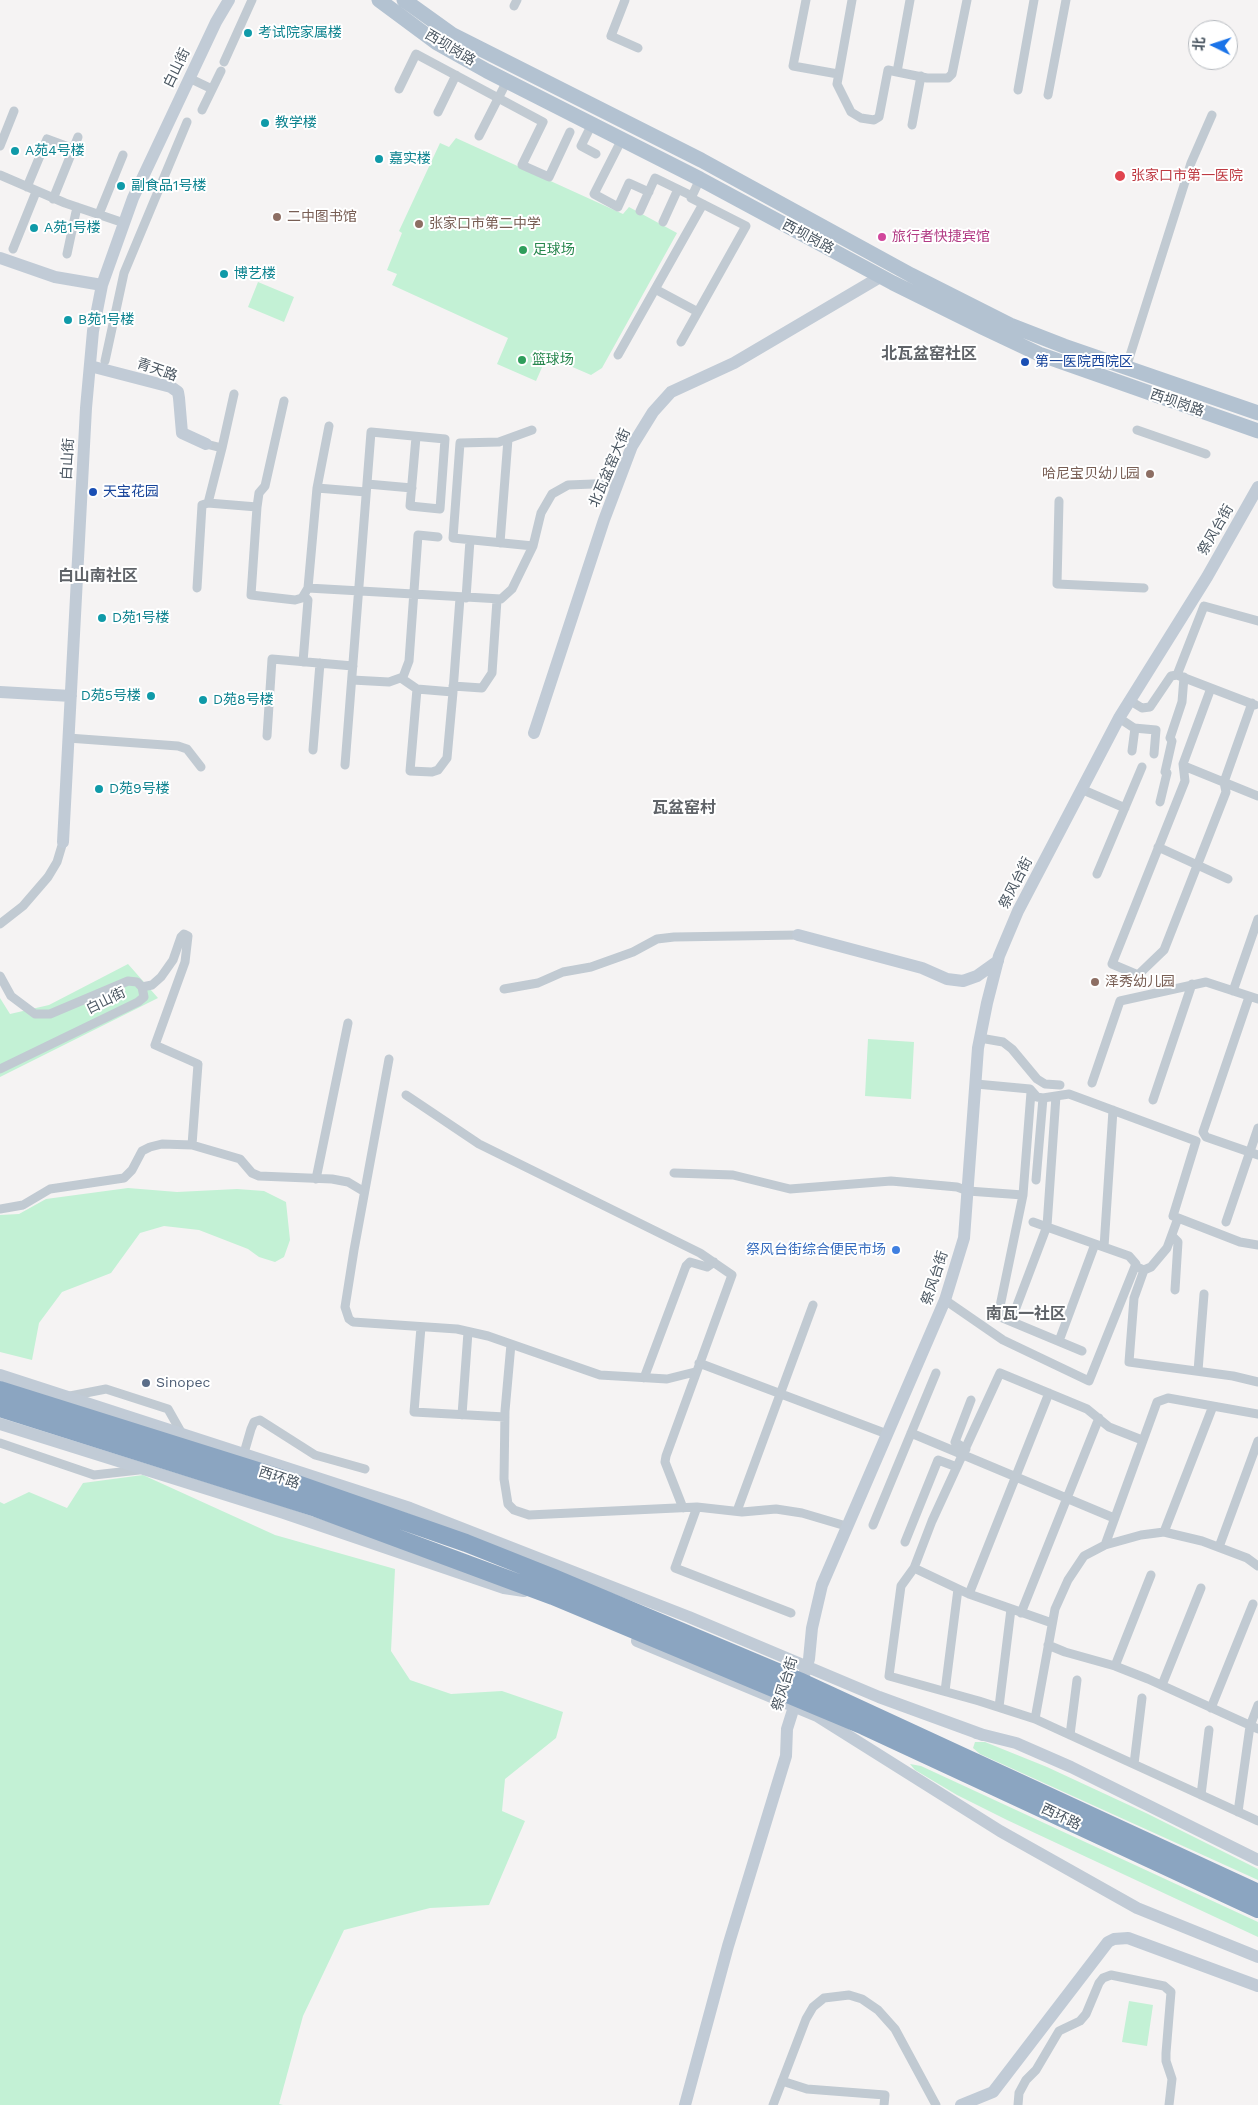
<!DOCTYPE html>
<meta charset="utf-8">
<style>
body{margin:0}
#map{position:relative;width:1258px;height:2105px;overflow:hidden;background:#f5f3f3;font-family:"Work Sans","Noto Sans SC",sans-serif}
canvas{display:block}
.north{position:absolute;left:1188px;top:20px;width:50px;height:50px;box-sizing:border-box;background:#fff;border:1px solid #b7bbc0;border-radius:50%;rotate:274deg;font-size:14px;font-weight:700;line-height:20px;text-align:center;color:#4a5661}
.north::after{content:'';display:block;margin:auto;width:18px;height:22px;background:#1a73e8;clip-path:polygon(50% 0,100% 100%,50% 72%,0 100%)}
</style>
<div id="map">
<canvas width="1258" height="2105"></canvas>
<div class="north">北</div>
</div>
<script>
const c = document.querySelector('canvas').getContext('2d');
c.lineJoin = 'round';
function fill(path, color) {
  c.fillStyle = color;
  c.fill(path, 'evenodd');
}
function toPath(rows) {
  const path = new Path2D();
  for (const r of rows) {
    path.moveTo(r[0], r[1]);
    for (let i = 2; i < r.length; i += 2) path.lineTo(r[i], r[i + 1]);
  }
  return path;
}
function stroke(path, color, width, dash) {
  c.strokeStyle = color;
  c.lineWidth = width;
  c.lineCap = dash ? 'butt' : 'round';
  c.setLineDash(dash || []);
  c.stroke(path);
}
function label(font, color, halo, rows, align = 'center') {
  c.font = font + ' "Work Sans","Noto Sans SC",sans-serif';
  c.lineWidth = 4;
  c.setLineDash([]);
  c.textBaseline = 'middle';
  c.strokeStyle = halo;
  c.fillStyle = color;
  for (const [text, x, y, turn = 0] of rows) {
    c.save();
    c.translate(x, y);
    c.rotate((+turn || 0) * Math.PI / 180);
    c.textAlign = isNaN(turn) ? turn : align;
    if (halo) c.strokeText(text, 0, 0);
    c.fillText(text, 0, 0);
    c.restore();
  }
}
const green = toPath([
 [456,138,623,214,629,207,677,233,602,368,591,375,547,356,536,381,497,364,508,338,392,285,397,274,387,270,402,233,399,231,440,143,449,147],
 [258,282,294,297,284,322,248,307],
 [128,964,158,998,0,1077,0,998,10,1014,49,1005],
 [868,1039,914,1042,911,1099,865,1096],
 [128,1188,177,1192,237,1189,264,1191,286,1202,290,1240,284,1257,275,1262,259,1257,248,1249,199,1230,164,1226,140,1233,111,1273,62,1292,39,1323,32,1360,0,1352,0,1215,19,1214,46,1199],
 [143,1475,275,1535,395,1569,391,1651,410,1680,451,1694,502,1691,563,1712,556,1738,505,1779,502,1811,525,1821,489,1905,430,1908,344,1930,303,2016,279,2104,283,2105,0,2105,0,1502,4,1504,29,1492,67,1508,83,1483],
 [975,1742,985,1742,1047,1767,1146,1813,1258,1869,1258,1880,980,1754,973,1748],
 [910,1764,921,1766,1258,1922,1258,1937,1007,1820,957,1795,915,1770],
 [1129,2001,1153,2005,1147,2046,1122,2042]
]);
const street = toPath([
 [625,0,611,36,638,48],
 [806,0,793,66,838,74],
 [852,0,837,84,851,112,861,118,874,120,879,117,888,70,897,72,910,0],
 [514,6,517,0],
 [224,62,252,0],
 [897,72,927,78,948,78,952,74,967,0],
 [189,78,212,89],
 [399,89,416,54,543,122,522,165,549,177,570,132],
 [1018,90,1034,0],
 [1048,95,1066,0],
 [202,110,221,71],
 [438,112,456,75],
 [592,124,581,146,596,154],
 [912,125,921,76],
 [479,136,507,81],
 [622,139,594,194,618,207,629,183,649,192],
 [0,146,14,111],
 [0,175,65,203,124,223],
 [27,187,47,139,74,149],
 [53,199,78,137],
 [640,211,655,178,692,196],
 [99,214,123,155],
 [663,222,678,189],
 [13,249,36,192],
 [67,254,77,207],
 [655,289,698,312],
 [681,342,746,226,691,198,700,179],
 [618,355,703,204],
 [105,361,124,273,187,122],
 [1126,368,1191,163,1212,115],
 [532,430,499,442,460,443,453,538,533,546],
 [1137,430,1206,454],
 [206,444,222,448,208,503,257,507,251,595,295,600,302,598,308,588,501,599,512,589,533,546,541,513,552,494,568,485,618,483],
 [222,448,234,394],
 [367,484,412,488],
 [317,488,366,492],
 [1059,501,1057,584,1144,588],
 [257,507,259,493,265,486,284,401],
 [500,543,508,439],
 [197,588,202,505,208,503],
 [308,588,317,488,329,426],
 [466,598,470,540],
 [303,662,308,600,304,596],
 [1177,675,1204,606,1258,621],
 [401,678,417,689,453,692,447,758,438,770,432,772,410,771,417,689],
 [352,680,389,682,403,677,409,661,418,535,438,537],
 [453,686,482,688,492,673,497,600],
 [1211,688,1183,764,1185,781,1112,964,1138,975,1164,950,1226,792,1224,782,1252,703],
 [453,691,460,598],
 [1129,700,1142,708,1150,707,1171,676,1177,675,1255,705],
 [1119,718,1134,728,1156,730,1154,754],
 [267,736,272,659,353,666],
 [68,738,178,746,187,749,201,767],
 [313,750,320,663],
 [1132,751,1135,728],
 [345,765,371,432,445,439,440,509,410,506,416,437],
 [1184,766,1258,796],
 [1081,789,1125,808],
 [1160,802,1167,773,1165,772,1172,741,1170,738,1182,702,1184,677],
 [1158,847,1228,879],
 [1097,874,1142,767],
 [0,924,23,906,48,877,57,862,63,842],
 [0,976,11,996,35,1014,50,1014,128,981,137,982,142,987,144,997,138,1002,0,1069],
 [142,987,152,985,161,977,173,960,181,937,184,934,188,936,185,962,155,1045,198,1064,192,1145,240,1159,252,1173,259,1176,332,1179,348,1182,363,1191],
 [504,989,538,983,563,972,591,967,633,952,657,939,674,937,798,935],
 [1233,991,1258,919],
 [1249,997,1203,1132,1206,1137,1258,1155],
 [980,1038,1003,1042,1012,1049,1037,1079,1045,1084,1060,1085],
 [389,1059,354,1250,345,1307,349,1319,353,1322,457,1329,488,1336,600,1375,667,1379,695,1372],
 [1092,1083,1120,1001,1206,982,1258,999],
 [976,1084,1030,1089,1037,1097,1043,1098,1069,1094,1196,1141,1173,1216,1240,1242,1258,1245],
 [406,1095,479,1144,700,1253,732,1275,666,1456,665,1462,683,1508],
 [1153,1100,1192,984],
 [674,1173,733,1175,790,1189,891,1181,957,1187,968,1191,1023,1195,998,1316,1082,1351],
 [316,1179,348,1023],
 [1036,1180,1043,1098],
 [1023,1195,1031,1092],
 [0,1209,23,1205,50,1189,124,1178,132,1170,142,1151,150,1147,162,1144,192,1145],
 [1226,1222,1258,1128],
 [1172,1236,1178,1242,1175,1290],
 [1104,1247,1113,1110],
 [1135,1266,1144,1270,1134,1298,1129,1362,1233,1376,1258,1382],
 [1144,1270,1151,1267,1167,1248,1178,1218],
 [945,1300,1003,1340,1089,1381,1136,1264,1129,1256,1033,1222],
 [1011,1321,1047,1226,1056,1096],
 [421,1327,414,1412,505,1417],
 [1059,1341,1095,1244],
 [511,1344,505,1411,504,1479,508,1504,514,1510,529,1515,697,1507,742,1512,776,1509,802,1513,846,1526],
 [699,1363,887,1434],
 [1198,1371,1204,1294],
 [644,1378,686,1266,690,1262,707,1267,714,1262],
 [70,1396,106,1389,168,1409,181,1432],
 [462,1415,468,1332],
 [911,1433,1114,1518],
 [1142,1440,1109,1427,1087,1409,1000,1373,932,1521,914,1568,901,1586,889,1676,979,1701,1035,1719,1258,1821],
 [0,1443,94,1475,139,1470],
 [966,1449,955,1442,971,1400],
 [244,1453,251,1429,254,1422,260,1420,315,1455,365,1469],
 [697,1507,675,1568,791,1613],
 [737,1511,813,1305],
 [873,1525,936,1373],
 [1164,1532,1213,1406],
 [905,1542,938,1460,957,1467],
 [1105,1545,1157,1402,1168,1398,1258,1414],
 [1219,1547,1258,1441],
 [914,1568,969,1594,1052,1623],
 [969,1594,1049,1393],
 [1021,1613,1099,1418],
 [1048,1645,1065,1652,1115,1666,1148,1679,1258,1729],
 [1115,1666,1151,1575],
 [1162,1685,1201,1588],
 [945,1691,958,1589],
 [999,1707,1011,1609],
 [1211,1708,1253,1604],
 [1035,1719,1055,1609,1068,1580,1084,1556,1105,1545,1141,1535,1164,1532,1202,1541,1247,1558,1258,1566],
 [1070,1735,1077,1680],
 [1134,1764,1142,1698],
 [1201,1795,1209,1730],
 [1238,1812,1250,1726,1258,1705],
 [782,2081,807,2089,885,2095,884,2105],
 [773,2105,806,2019,813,2007,824,1998,849,1995,862,1999,878,2010,895,2029,936,2105],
 [1018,2105,1019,2093,1026,2080,1036,2070,1059,2031,1080,2021,1086,2014,1099,1983,1103,1978,1111,1975,1164,1986,1171,1992,1166,2053,1166,2061,1172,2079,1169,2105]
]);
const secondary = toPath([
 [0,258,55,277,102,285],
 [90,366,171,387,178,392,179,398,182,433,206,444],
 [0,692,71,696],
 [534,733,604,520,632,446,653,412,671,392,734,363,880,277],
 [63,842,86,408,93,331,102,285,133,198,216,22,229,0],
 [798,935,922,968,947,979,963,981,977,976,998,961],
 [0,1375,410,1508,689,1617,879,1697,983,1735],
 [0,1424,284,1513,504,1588,524,1591],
 [637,1641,817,1716,1000,1831,1137,1908,1258,1957],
 [976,1733,1016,1743,1071,1767,1258,1860],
 [685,2105,728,1946,786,1756,787,1729,809,1659,812,1628,822,1585,945,1300,964,1238,978,1048,987,1003,999,956,1018,911,1119,718,1207,577,1258,487],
 [961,2105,993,2092,1108,1942,1114,1939,1128,1938,1258,1986]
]);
const primary = toPath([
 [379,0,437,43,487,71,700,179,893,283,982,327,1039,354,1258,431],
 [404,0,453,35,701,160,911,275,1010,325,1064,346,1258,413]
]);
const highway = toPath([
 [0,1390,277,1477,466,1543,554,1578,799,1681,1258,1893],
 [0,1408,316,1508,553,1596,864,1726,1258,1909]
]);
const markers = [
 [248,33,5,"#0f9aa8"],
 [265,123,5,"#0f9aa8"],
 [15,151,5,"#0f9aa8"],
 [379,159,5,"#0f9aa8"],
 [1120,176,6,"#e0444e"],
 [121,186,5,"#0f9aa8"],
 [277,217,5,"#8d6e63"],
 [419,224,5,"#8d6e63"],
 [34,228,5,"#0f9aa8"],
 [882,237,5,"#d1479c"],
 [523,250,5,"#2e9e5b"],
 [224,274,5,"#0f9aa8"],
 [68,320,5,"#0f9aa8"],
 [522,360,5,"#2e9e5b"],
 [1025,362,5,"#1a4fb4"],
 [1150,474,5,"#8d6e63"],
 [93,492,5,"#1a4fb4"],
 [102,618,5,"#0f9aa8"],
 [151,696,5,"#0f9aa8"],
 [203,700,5,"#0f9aa8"],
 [99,789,5,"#0f9aa8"],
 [1095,982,5,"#8d6e63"],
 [896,1250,5,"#3f7fe0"],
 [146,1383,5,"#5c6f8a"]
];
const cultureNames = [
 ["考试院家属楼",258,33],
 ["教学楼",275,123],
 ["A苑4号楼",25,151],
 ["嘉实楼",389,159],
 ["副食品1号楼",131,186],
 ["A苑1号楼",44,228],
 ["博艺楼",234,274],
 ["B苑1号楼",78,320],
 ["D苑1号楼",112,618],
 ["D苑5号楼",141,696,"right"],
 ["D苑8号楼",213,700],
 ["D苑9号楼",109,789]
];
const streetNames = [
 ["西坝岗路",450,48,31],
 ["白山街",177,68,-64],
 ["西坝岗路",808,237,28],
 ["青天路",157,370,19],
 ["西坝岗路",1177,403,19],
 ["白山街",68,459,-87],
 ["北瓦盆窑大街",610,468,-67],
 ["祭风台街",1216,530,-60],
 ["祭风台街",1016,883,-63],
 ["白山街",106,1001,-26],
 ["祭风台街",935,1278,-72],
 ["西环路",279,1478,18],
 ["祭风台街",785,1684,-73],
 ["西环路",1061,1817,25]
];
const healthNames = [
 ["张家口市第一医院",1131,176]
];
const educationNames = [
 ["二中图书馆",287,217],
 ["张家口市第二中学",429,224],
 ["哈尼宝贝幼儿园",1140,474,"right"],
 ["泽秀幼儿园",1105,982]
];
const hotelNames = [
 ["旅行者快捷宾馆",892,237]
];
const leisureNames = [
 ["足球场",533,250],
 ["篮球场",532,360]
];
const transitNames = [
 ["第一医院西院区",1035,362],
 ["天宝花园",103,492]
];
const shopNames = [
 ["祭风台街综合便民市场",886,1250]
];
const serviceNames = [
 ["Sinopec",156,1383]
];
const quarterNames = [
 ["北瓦盆窑社区",929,354],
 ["白山南社区",98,576],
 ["瓦盆窑村",684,808],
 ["南瓦一社区",1026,1314]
];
fill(green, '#c3f1d5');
stroke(street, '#c1cad2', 9);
stroke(secondary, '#c1cbd6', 12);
stroke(primary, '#b3c2d1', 15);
stroke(highway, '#8ba5c1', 18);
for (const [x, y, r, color] of markers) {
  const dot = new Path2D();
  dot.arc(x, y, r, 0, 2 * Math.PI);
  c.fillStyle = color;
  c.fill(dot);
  stroke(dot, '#fff', 2);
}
label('14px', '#0d838f', '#fff', cultureNames, 'left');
label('14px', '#4a5661', '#fff', streetNames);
label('14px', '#be3a42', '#fff', healthNames, 'left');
label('14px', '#785e54', '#fff', educationNames, 'left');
label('14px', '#b23c85', '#fff', hotelNames, 'left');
label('14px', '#27864d', '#fff', leisureNames, 'left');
label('14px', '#164399', '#fff', transitNames, 'left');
label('14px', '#366cbe', '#fff', shopNames, 'right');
label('14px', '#4e5e75', '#fff', serviceNames, 'left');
label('bold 16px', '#5f6368', '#fff', quarterNames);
</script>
